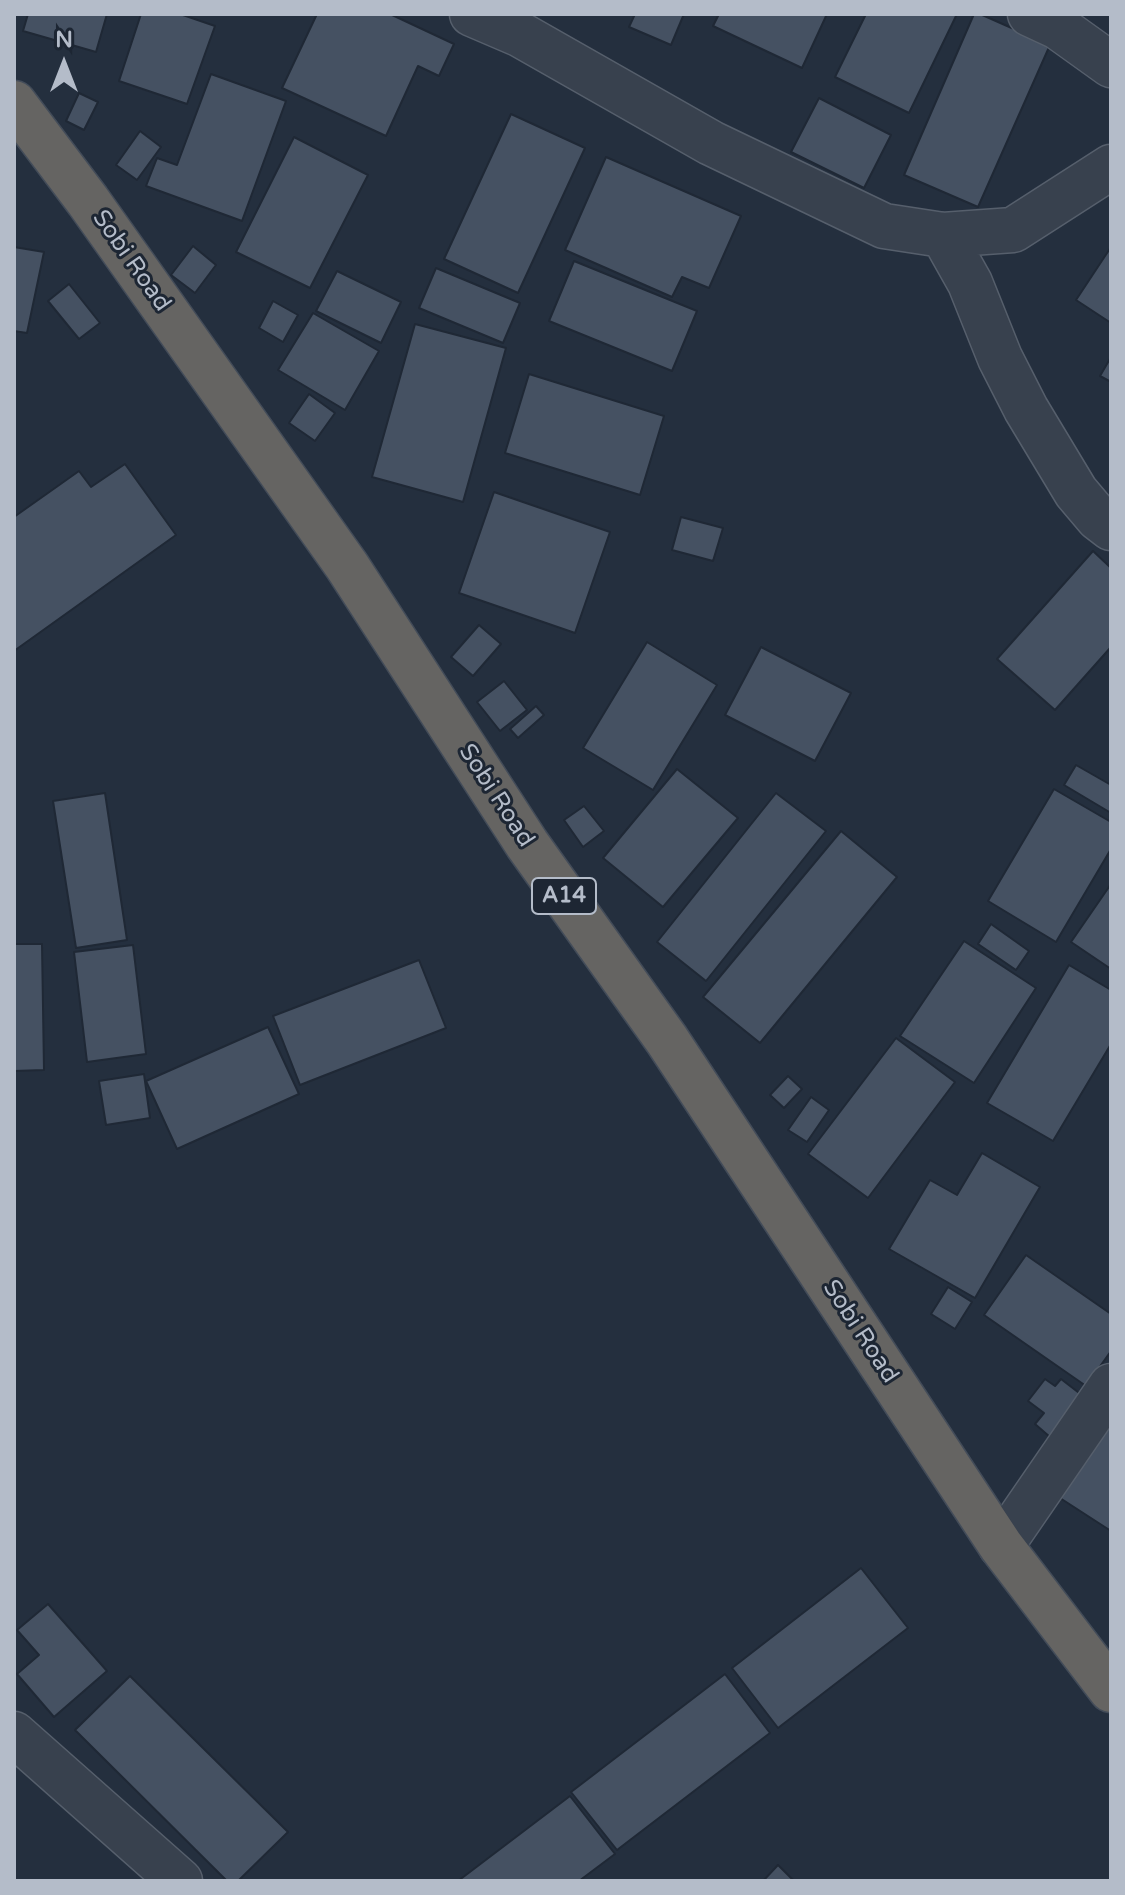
<!DOCTYPE html>
<style>
body{margin:0}
#map{position:relative;width:1125px;height:1895px;overflow:hidden;background:#242f3e;font-family:"Varela Round",sans-serif}
canvas{display:block}
.frame{position:absolute;inset:0;border:16px solid #b4bcc9;pointer-events:none}
.north{position:absolute;left:24px;top:24px;width:80px;height:80px;-webkit-text-stroke:6px #1d2633;paint-order:stroke;rotate:0deg;font-size:22px;font-weight:700;line-height:32px;text-align:center;color:#b4bcc9}
.north::after{content:'';display:block;margin:auto;width:28px;height:36px;background:#b4bcc9;clip-path:polygon(50% 0,100% 100%,50% 72%,0 100%)}
</style>
<div id="map">
<canvas width="1125" height="1895"></canvas>
<div class="frame"></div>
<div class="north">N</div>
</div>
<script>
const c = document.querySelector('canvas').getContext('2d');
c.lineJoin = 'round';
function fill(path, color) {
  c.fillStyle = color;
  c.fill(path, 'evenodd');
}
function toPath(rows) {
  const path = new Path2D();
  for (const r of rows) {
    path.moveTo(r[0], r[1]);
    for (let i = 2; i < r.length; i += 2) path.lineTo(r[i], r[i + 1]);
  }
  return path;
}
function stroke(path, color, width, dash) {
  c.strokeStyle = color;
  c.lineWidth = width;
  c.lineCap = dash ? 'butt' : 'round';
  c.setLineDash(dash || []);
  c.stroke(path);
}
function label(font, color, halo, rows, align = 'center') {
  c.font = font + ' "Varela Round",sans-serif';
  c.lineWidth = 6;
  c.setLineDash([]);
  c.textBaseline = 'middle';
  c.strokeStyle = halo;
  c.fillStyle = color;
  for (const [text, x, y, turn = 0] of rows) {
    c.save();
    c.translate(x, y);
    c.rotate((+turn || 0) * Math.PI / 180);
    c.textAlign = isNaN(turn) ? turn : align;
    if (halo) c.strokeText(text, 0, 0);
    c.fillText(text, 0, 0);
    c.restore();
  }
}
const building = toPath([
 [28,14,107,14,96,52,23,31,28,14],
 [141,14,180,14,215,26,187,104,119,81,141,14],
 [317,14,390,14,454,44,439,76,418,66,386,136,282,88,317,14],
 [635,14,684,14,671,45,629,27,635,14],
 [719,14,827,14,802,68,713,26,719,14],
 [866,14,957,14,909,113,835,77,866,14],
 [974,14,980,14,1050,45,978,207,904,175,974,14],
 [211,74,286,101,242,221,146,186,157,158,177,165,211,74],
 [79,93,98,102,84,130,66,121,79,93],
 [819,98,891,135,864,188,791,152,819,98],
 [511,114,585,148,518,293,444,259,511,114],
 [140,131,161,147,137,180,116,165,140,131],
 [294,137,368,175,310,288,236,252,294,137],
 [606,157,741,216,709,288,682,277,672,297,565,250,606,157],
 [193,246,216,265,195,293,171,275,193,246],
 [14,247,44,252,27,333,14,331,14,247],
 [1111,247,1111,323,1076,300,1111,247],
 [574,261,697,311,672,371,549,321,574,261],
 [436,268,520,303,503,343,419,308,436,268],
 [337,271,401,302,381,343,316,311,337,271],
 [69,284,100,323,79,339,48,301,69,284],
 [273,301,298,315,283,342,259,328,273,301],
 [313,313,379,351,345,410,278,370,313,313],
 [415,324,506,348,463,502,372,477,415,324],
 [1111,357,1111,382,1100,376,1111,357],
 [529,374,664,416,640,495,505,453,529,374],
 [309,394,335,413,315,441,289,423,309,394],
 [125,464,176,535,14,651,14,517,79,471,91,487,125,464],
 [494,492,610,532,575,633,459,593,494,492],
 [681,517,723,528,713,561,672,550,681,517],
 [1093,551,1111,568,1111,647,1055,710,997,659,1093,551],
 [479,625,501,644,473,676,451,657,479,625],
 [647,642,717,685,653,790,583,748,647,642],
 [761,647,851,693,815,761,725,715,761,647],
 [504,681,527,710,500,731,477,702,504,681],
 [536,706,544,715,518,738,510,729,536,706],
 [1076,765,1111,785,1111,813,1064,785,1076,765],
 [677,769,738,818,663,907,603,858,677,769],
 [1054,789,1111,822,1111,849,1056,942,988,901,1054,789],
 [105,793,127,940,76,948,53,801,105,793],
 [776,793,826,831,706,981,657,942,776,793],
 [584,806,604,831,583,847,564,820,584,806],
 [841,831,897,877,760,1043,703,997,841,831],
 [1111,884,1111,969,1071,942,1111,884],
 [991,924,1029,951,1016,970,978,944,991,924],
 [964,941,1036,988,974,1083,900,1036,964,941],
 [14,944,42,944,44,1070,14,1071,14,944],
 [133,945,146,1054,87,1062,74,952,133,945],
 [419,960,446,1028,300,1085,273,1016,419,960],
 [1069,965,1111,990,1111,1044,1053,1141,987,1103,1069,965],
 [268,1027,299,1094,177,1149,146,1081,268,1027],
 [896,1038,955,1082,868,1198,808,1154,896,1038],
 [144,1074,150,1118,106,1125,99,1081,144,1074],
 [788,1076,802,1089,784,1108,770,1095,788,1076],
 [811,1097,829,1110,807,1142,788,1130,811,1097],
 [982,1153,1040,1187,975,1298,889,1249,930,1180,957,1195,982,1153],
 [1026,1255,1111,1314,1111,1351,1086,1386,984,1315,1026,1255],
 [948,1287,972,1302,955,1329,931,1314,948,1287],
 [1045,1379,1055,1386,1061,1379,1083,1396,1050,1437,1035,1424,1044,1413,1028,1401,1045,1379],
 [1111,1422,1111,1531,1060,1498,1111,1422],
 [861,1568,908,1628,778,1728,732,1668,861,1568],
 [48,1604,107,1671,54,1717,17,1674,39,1655,17,1630,48,1604],
 [725,1674,770,1733,617,1850,571,1792,725,1674],
 [130,1676,288,1832,238,1881,227,1881,75,1730,130,1676],
 [570,1796,615,1854,579,1881,458,1881,570,1796],
 [778,1865,794,1881,763,1881,778,1865]
]);
const minor = toPath([
 [472,14,521,35,711,143,884,226,943,235,1013,230,1111,167],
 [1030,14,1058,27,1111,65],
 [943,235,970,283,1000,358,1026,409,1076,492,1098,518,1111,528],
 [1001,1546,1111,1386],
 [14,1734,180,1881]
]);
const trunk = toPath([
 [14,103,88,201,347,566,527,844,667,1040,1001,1546,1111,1690]
]);
const shields = [
 [564,896,64]
];
const shieldNames = [
 ["A14",564,896]
];
const streetNames = [
 ["Sobi Road",131,261,55],
 ["Sobi Road",496,796,57],
 ["Sobi Road",860,1332,57]
];
fill(building, '#455162');
stroke(building, '#1f2835', 2);
stroke(minor, '#565f6c', 47);
stroke(trunk, '#434c59', 47);
stroke(minor, '#38414e', 44);
stroke(trunk, '#656462', 44);
for (const [x, y, w] of shields) {
  const box = new Path2D();
  box.roundRect(x - w / 2, y - 18, w, 36, 6);
  c.fillStyle = '#1d2633';
  c.fill(box);
  stroke(box, '#b4bcc9', 2);
}
label('bold 22px', '#b4bcc9', null, shieldNames);
label('24px', '#b4bcc9', '#1d2633', streetNames);
</script>
